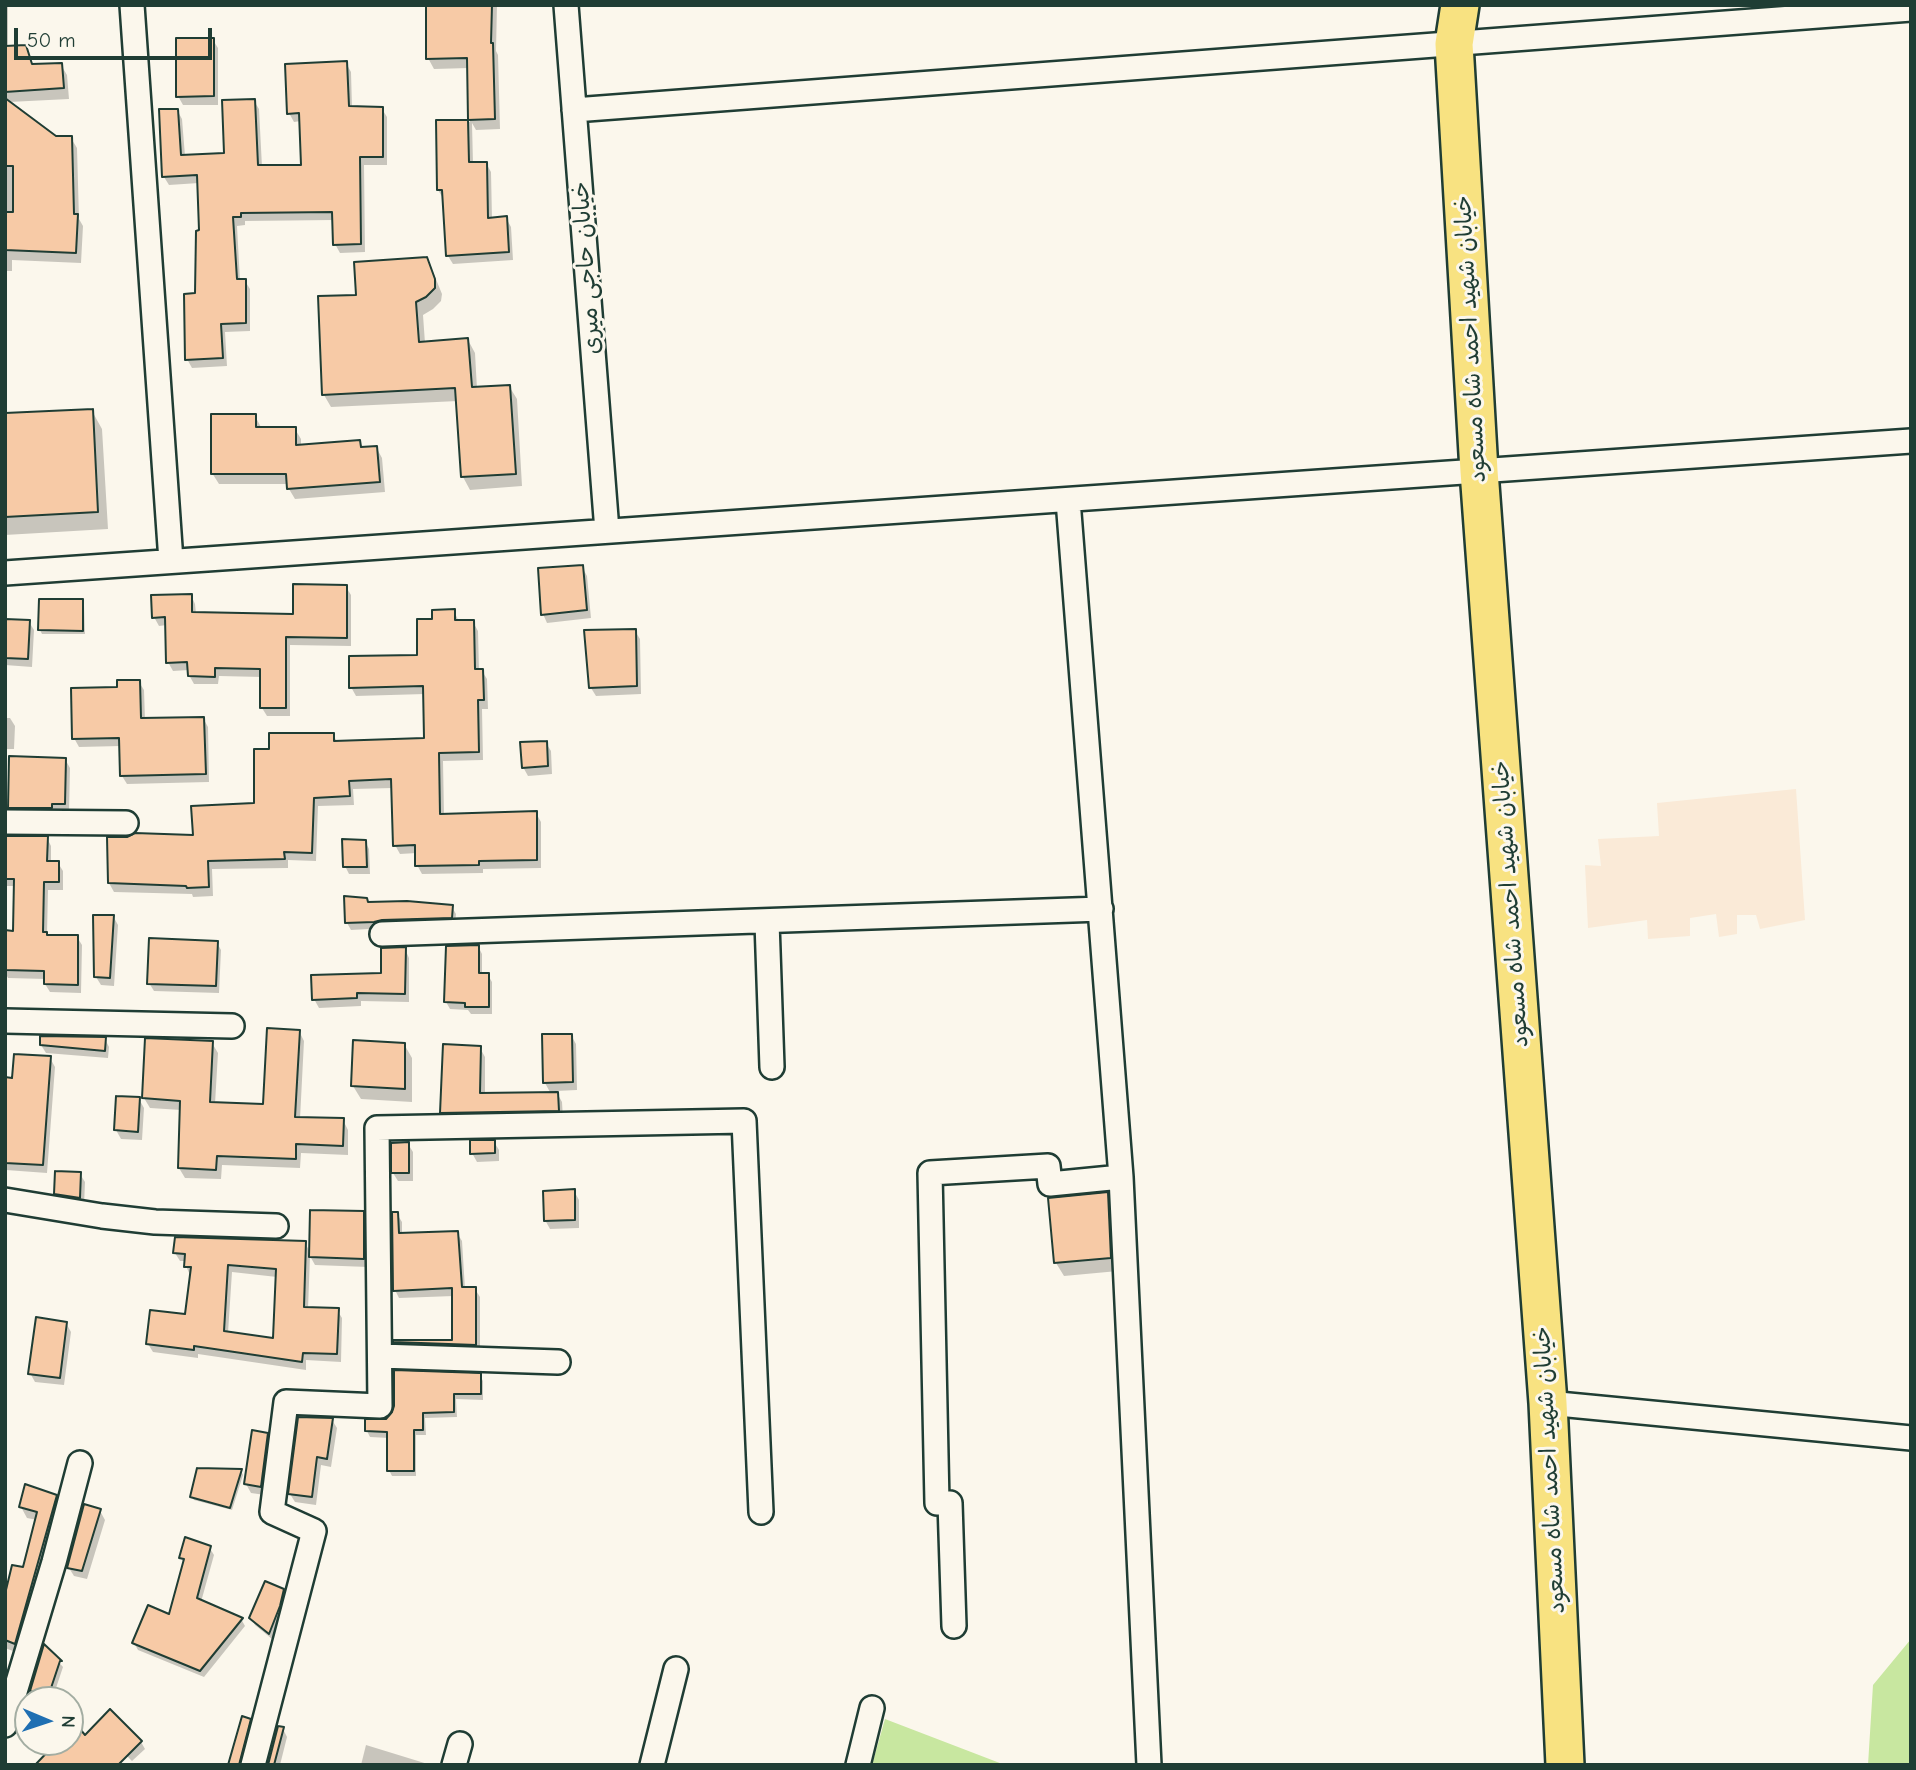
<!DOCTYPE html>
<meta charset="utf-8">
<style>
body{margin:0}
#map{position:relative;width:1916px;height:1770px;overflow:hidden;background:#fbf7ec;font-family:"Comic Neue",sans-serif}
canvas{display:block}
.frame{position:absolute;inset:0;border:7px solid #1f3d34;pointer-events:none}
.north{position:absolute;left:14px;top:1686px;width:70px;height:70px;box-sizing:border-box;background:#fbf7ec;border:2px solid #a3ada2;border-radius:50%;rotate:92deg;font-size:19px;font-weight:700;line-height:28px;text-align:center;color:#1f3d34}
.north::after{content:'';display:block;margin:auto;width:24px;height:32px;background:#1f6fb2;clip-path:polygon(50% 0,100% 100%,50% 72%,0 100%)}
.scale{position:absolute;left:14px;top:28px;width:198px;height:32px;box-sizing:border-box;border:4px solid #1f3d34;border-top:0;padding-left:9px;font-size:21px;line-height:24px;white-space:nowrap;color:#1f3d34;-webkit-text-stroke:5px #fbf7ec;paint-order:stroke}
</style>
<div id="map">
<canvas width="1916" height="1770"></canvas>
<div class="frame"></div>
<div class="north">N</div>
<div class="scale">50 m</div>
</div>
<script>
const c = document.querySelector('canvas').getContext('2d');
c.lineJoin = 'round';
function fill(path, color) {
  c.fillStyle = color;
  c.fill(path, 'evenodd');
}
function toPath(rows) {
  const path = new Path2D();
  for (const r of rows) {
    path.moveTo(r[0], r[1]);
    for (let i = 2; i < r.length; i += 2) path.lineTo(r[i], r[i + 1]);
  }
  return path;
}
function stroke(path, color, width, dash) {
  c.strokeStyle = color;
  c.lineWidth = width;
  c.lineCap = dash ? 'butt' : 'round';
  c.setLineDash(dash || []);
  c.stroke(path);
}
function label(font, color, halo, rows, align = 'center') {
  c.font = font + ' "Comic Neue","Playpen Sans Arabic",sans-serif';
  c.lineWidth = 6;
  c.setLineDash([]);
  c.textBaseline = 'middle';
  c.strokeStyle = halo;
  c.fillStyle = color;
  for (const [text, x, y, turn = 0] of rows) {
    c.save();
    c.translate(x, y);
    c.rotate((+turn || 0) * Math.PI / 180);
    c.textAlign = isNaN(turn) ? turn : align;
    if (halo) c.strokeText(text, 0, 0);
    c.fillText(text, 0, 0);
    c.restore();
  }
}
const built = toPath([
 [1796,789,1805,920,1760,929,1756,915,1737,915,1737,934,1719,937,1716,914,1690,918,1690,936,1648,939,1647,920,1588,928,1585,865,1601,866,1598,839,1659,836,1657,803]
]);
const green = toPath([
 [1911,1639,1911,1765,1868,1765,1873,1685],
 [885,1719,1005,1765,872,1765]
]);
const shadow = toPath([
 [5,5,8,5,8,47,25,47,34,66,61,65,67,75,69,99,9,102,55,138,71,138,77,148,79,219,83,226,81,263,12,260,12,271,5,271],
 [428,5,497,5,496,51,498,55,500,129,476,130,472,123,473,164,486,163,491,172,492,219,506,218,511,227,513,260,453,264,448,256,443,198,438,190,437,122,470,122,469,68,434,69,428,58],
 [213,40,218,48,218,105,183,105,178,96],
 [346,63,351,72,352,108,382,109,387,117,387,165,364,165,365,252,340,253,335,244,334,220,245,221,245,225,237,226,240,281,245,281,250,289,250,331,225,332,227,366,192,368,187,359,197,295,201,232,199,183,169,185,164,177,177,110,182,119,185,156,226,155,254,101,259,109,262,167,303,166,301,121,294,122,289,113],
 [426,259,433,272,442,294,441,301,433,309,423,315,425,343,468,340,475,353,477,389,509,386,517,399,522,486,470,490,463,477,458,401,331,407,324,395,358,297],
 [92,411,102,429,108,529,5,535,5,415],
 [255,416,262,429,295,429,301,439,301,447,359,442,363,448,376,447,382,458,385,492,295,499,289,489,288,484,219,484,212,473],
 [582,567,587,576,591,618,547,623,543,614],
 [346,587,351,595,351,646,290,645,290,716,267,716,262,708,262,677,219,676,218,684,194,684,189,675,189,670,173,671,168,662,167,625,159,626,154,617,191,595,195,604,196,614,294,616],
 [82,601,84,605,85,634,42,634,40,630],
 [454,611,459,622,473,622,478,631,479,671,482,671,487,679,488,709,482,709,483,760,443,761,444,816,536,813,541,822,541,868,483,869,483,873,422,874,417,865,417,853,400,854,395,845,393,788,353,789,354,805,318,806,316,861,288,860,288,868,212,869,213,896,193,897,192,894,114,892,109,883,256,805,271,751,333,735,338,743,426,739,425,694,356,696,351,687,419,657,434,620],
 [5,621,29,622,34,630,32,667,5,665],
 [635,631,640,639,641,694,596,696,591,688],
 [139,682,144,690,145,720,203,718,208,727,209,782,127,784,122,776,121,746,79,747,74,738,119,689],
 [5,718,10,718,15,726,14,749,5,749],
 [546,743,551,751,552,774,528,776,523,767],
 [65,759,70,768,69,812,15,816,10,808],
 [5,838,47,838,51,846,51,863,58,863,63,871,63,890,48,890,47,934,48,937,77,937,82,945,81,993,50,992,45,984,46,979,8,978,5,972,5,932,15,932,16,886,5,886],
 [365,841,369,849,370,874,349,874,345,866],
 [346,898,369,904,452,907,456,914,455,924,351,930,347,923],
 [113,916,118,925,114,986,101,985,96,977],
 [217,943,221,950,219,993,154,991,149,983],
 [478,946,482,954,482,975,488,975,492,982,492,1014,471,1014,468,1010,450,1009,446,1002],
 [405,949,409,958,409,1002,361,1001,361,1006,319,1008,314,999,383,975],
 [299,1031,304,1041,300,1119,343,1120,348,1130,348,1155,301,1153,300,1168,222,1165,221,1179,185,1178,179,1168,181,1110,150,1108,144,1098,212,1043,218,1053,215,1104,265,1106],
 [571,1035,576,1044,577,1090,556,1091,562,1102,563,1119,447,1121,442,1112,480,1048,485,1057,485,1095,551,1094,545,1083],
 [105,1039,109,1047,108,1058,46,1053,41,1045],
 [404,1044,412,1058,412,1102,361,1099,353,1086],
 [50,1058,55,1067,47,1173,6,1170,5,1079,14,1080],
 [139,1099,144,1108,142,1140,121,1139,116,1130],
 [494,1142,499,1150,499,1161,477,1162,472,1153],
 [408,1144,413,1152,413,1181,398,1181,393,1173],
 [80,1174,85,1182,84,1206,61,1202,56,1193],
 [574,1191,579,1200,579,1228,550,1229,545,1220],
 [1107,1194,1114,1208,1118,1271,1064,1276,1056,1263],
 [363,1213,368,1221,368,1267,315,1265,310,1256,308,1309,337,1310,342,1318,341,1362,306,1360,306,1370,198,1354,198,1358,153,1352,148,1344,187,1316,190,1275,186,1266,186,1261,180,1261,175,1253,305,1243,310,1252],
 [232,1272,277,1277,275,1340,228,1333],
 [397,1214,402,1222,402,1235,457,1233,462,1241,465,1289,475,1289,480,1297,480,1353,400,1350,395,1342,453,1342,454,1296,399,1298,395,1290],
 [66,1323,71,1332,64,1385,35,1382,30,1373],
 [480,1375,483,1381,483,1400,456,1399,457,1417,425,1418,426,1435,416,1435,416,1476,392,1476,389,1470,389,1438,370,1437,367,1431,387,1420,394,1413],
 [332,1420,337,1428,331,1467,321,1465,316,1505,295,1502,290,1494],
 [267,1434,272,1443,265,1495,251,1493,246,1484],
 [198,1470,241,1471,243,1475,232,1510,194,1500,191,1496],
 [56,1496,62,1507,21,1654,5,1648,5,1602,24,1569,37,1520,27,1518,21,1507],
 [100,1511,105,1520,87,1579,74,1576,69,1568],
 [209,1547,214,1555,201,1602,241,1619,245,1626,204,1677,138,1650,134,1643,170,1617,185,1565,181,1558],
 [283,1590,287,1597,283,1613,272,1639,255,1625,251,1618],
 [45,1647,63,1667,52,1700,28,1700],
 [28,1700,28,1742,70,1742,70,1731,85,1737,141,1742,145,1749,132,1761,122,1751,43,1763,45,1751,22,1741,17,1734],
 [249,1720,254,1728,244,1765,229,1765],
 [283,1729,287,1737,280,1765,269,1765],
 [366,1745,431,1765,361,1765]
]);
const building = toPath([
 [426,5,492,5,491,43,493,43,495,119,468,120,467,58,426,59,426,5],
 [176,38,214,38,214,96,176,97,176,38],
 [26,45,32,64,62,63,64,88,5,92,5,46,26,45],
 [347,61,349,106,383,107,383,157,360,157,361,244,333,245,332,212,241,213,241,217,233,217,237,279,246,279,246,323,221,324,223,358,185,360,184,294,195,293,196,231,199,230,197,175,162,177,159,109,178,109,181,155,224,153,222,100,255,99,258,165,301,165,299,113,287,114,285,64,347,61],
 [5,98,56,136,72,136,74,214,78,214,76,253,5,250,5,212,13,212,13,166,5,166,5,98],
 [436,120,468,120,469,162,487,162,488,218,507,216,509,252,446,256,442,190,437,190,436,120],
 [427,257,435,279,435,288,426,297,416,302,419,342,468,338,472,387,510,385,516,474,461,477,455,388,322,395,318,296,356,295,354,262,427,257],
 [93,409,98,512,5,517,5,413,93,409],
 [211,414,256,414,256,427,296,427,296,445,360,440,361,447,377,446,380,482,287,489,286,474,211,474,211,414],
 [583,565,587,610,541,615,538,568,583,565],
 [293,584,347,585,347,638,286,637,286,708,260,708,260,669,215,668,215,677,188,676,187,662,166,663,165,617,152,618,151,595,192,594,192,612,293,614,293,584],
 [39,599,83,599,83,631,38,630,39,599],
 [455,609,455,620,474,620,475,669,483,669,484,700,478,700,479,752,439,753,440,814,537,811,537,860,479,861,479,865,415,866,415,845,393,846,391,779,349,781,350,796,314,798,312,853,284,852,285,859,208,861,209,887,187,888,186,886,108,883,107,837,127,837,135,833,193,835,191,806,254,803,254,749,269,749,269,733,334,733,334,741,424,738,423,686,349,688,349,656,417,655,417,619,432,619,432,610,455,609],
 [5,619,30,620,28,659,5,658,5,619],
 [636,629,637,686,589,688,584,630,636,629],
 [117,680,140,680,141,718,204,717,206,774,120,776,119,738,72,739,71,688,117,687,117,680],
 [547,741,548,766,522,768,520,742,547,741],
 [9,756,66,758,65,804,52,804,52,808,8,808,9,756],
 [5,836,48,836,47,861,59,861,59,882,44,882,43,932,47,932,47,935,78,935,78,985,44,984,44,971,5,970,5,930,13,931,14,879,5,879,5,836],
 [342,839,366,840,367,867,343,867,342,839],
 [344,896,367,898,368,902,407,901,453,905,452,918,382,920,374,922,345,923,344,896],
 [93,915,114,915,110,978,94,977,93,915],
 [149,938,218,941,216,986,147,984,149,938],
 [479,945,479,973,489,973,489,1007,465,1007,465,1003,444,1002,446,946,479,945],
 [406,947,405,994,357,993,357,998,312,1000,311,975,381,973,381,948,406,947],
 [267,1028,300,1030,295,1117,344,1118,343,1146,296,1144,296,1159,217,1156,216,1170,178,1168,180,1101,142,1098,145,1038,213,1041,210,1102,263,1104,267,1028],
 [542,1034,572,1034,573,1082,543,1083,542,1034],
 [40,1036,106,1037,105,1051,40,1045,40,1036],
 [353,1040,405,1043,405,1089,351,1086,353,1040],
 [443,1044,481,1046,480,1093,558,1092,559,1111,440,1113,443,1044],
 [14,1054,51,1056,43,1165,5,1163,5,1077,12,1078,14,1054],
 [116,1096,140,1097,138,1132,114,1130,116,1096],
 [470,1140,495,1140,495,1153,470,1154,470,1140],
 [409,1142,409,1173,391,1173,391,1143,409,1142],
 [55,1171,81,1172,80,1198,54,1194,55,1171],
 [575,1189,575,1220,544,1221,543,1191,575,1189],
 [1108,1192,1111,1258,1054,1263,1048,1198,1108,1192],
 [310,1210,364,1211,364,1259,309,1257,310,1210],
 [392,1212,398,1212,399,1233,458,1231,462,1287,476,1287,476,1345,393,1342,393,1340,452,1340,452,1288,393,1291,392,1212],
 [175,1237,306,1241,304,1307,339,1308,337,1354,303,1353,302,1362,194,1346,194,1350,146,1344,150,1310,185,1314,191,1267,184,1267,185,1254,173,1253,175,1237],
 [228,1265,276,1269,273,1338,224,1331,228,1265],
 [36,1317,67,1322,60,1378,28,1374,36,1317],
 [394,1370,481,1373,481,1394,454,1394,454,1412,423,1413,423,1430,414,1430,414,1471,387,1471,387,1432,365,1431,365,1419,386,1419,392,1412,394,1406,394,1370],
 [298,1417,333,1418,327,1459,317,1457,312,1497,288,1494,298,1417],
 [252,1430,268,1433,261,1487,244,1484,252,1430],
 [197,1468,242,1469,230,1508,190,1497,197,1468],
 [25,1484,57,1495,15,1644,5,1640,5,1594,12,1565,23,1567,37,1512,19,1507,25,1484],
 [84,1504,101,1509,82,1571,67,1568,84,1504],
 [185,1537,211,1546,197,1598,243,1618,200,1671,132,1643,148,1605,169,1614,184,1559,179,1558,185,1537],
 [265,1581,284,1589,280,1606,269,1634,249,1618,265,1581],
 [44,1644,62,1661,60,1661,48,1697,30,1691,44,1644],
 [110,1709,142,1741,118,1765,35,1765,57,1742,70,1742,70,1717,85,1735,110,1709],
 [242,1716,251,1719,239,1765,228,1765,242,1716],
 [278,1726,284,1727,274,1765,268,1765,278,1726]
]);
const minor = toPath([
 [132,5,171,561],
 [566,5,607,531],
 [574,110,1911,9],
 [1068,500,1121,1177,1149,1765],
 [5,573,1911,441],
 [5,822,126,823],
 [767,922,772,1067],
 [382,934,1101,909],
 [5,1021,232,1026],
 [5,1200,102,1216,155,1222,276,1226],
 [380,1356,558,1362],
 [1548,1403,1911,1438],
 [954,1626,950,1503,937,1503,930,1173,1048,1166,1050,1184,1121,1177],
 [5,1725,54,1562,80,1463],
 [253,1765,314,1531,272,1512,286,1402,380,1406,377,1128,744,1121,761,1512],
 [454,1765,460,1744],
 [652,1765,676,1669],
 [858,1765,872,1708]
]);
const primary = toPath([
 [1460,5,1454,44,1479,471,1548,1403,1565,1765]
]);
const streetNames = [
 ["خیابان حاجی میری",587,268,-94],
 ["خیابان شهید احمد شاه مسعود",1471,339,-93],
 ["خیابان شهید احمد شاه مسعود",1511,904,-94],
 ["خیابان شهید احمد شاه مسعود",1550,1470,-93]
];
fill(built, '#faead7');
fill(green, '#c8e7a0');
fill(shadow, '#0003');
fill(building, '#f7caa6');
stroke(building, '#1f3d34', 2);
stroke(minor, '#1f3d34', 28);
stroke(primary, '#1f3d34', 42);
stroke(minor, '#fbf7ec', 23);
stroke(primary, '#f8e281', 37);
label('23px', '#1f3d34', '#fbf7ec', streetNames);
</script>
